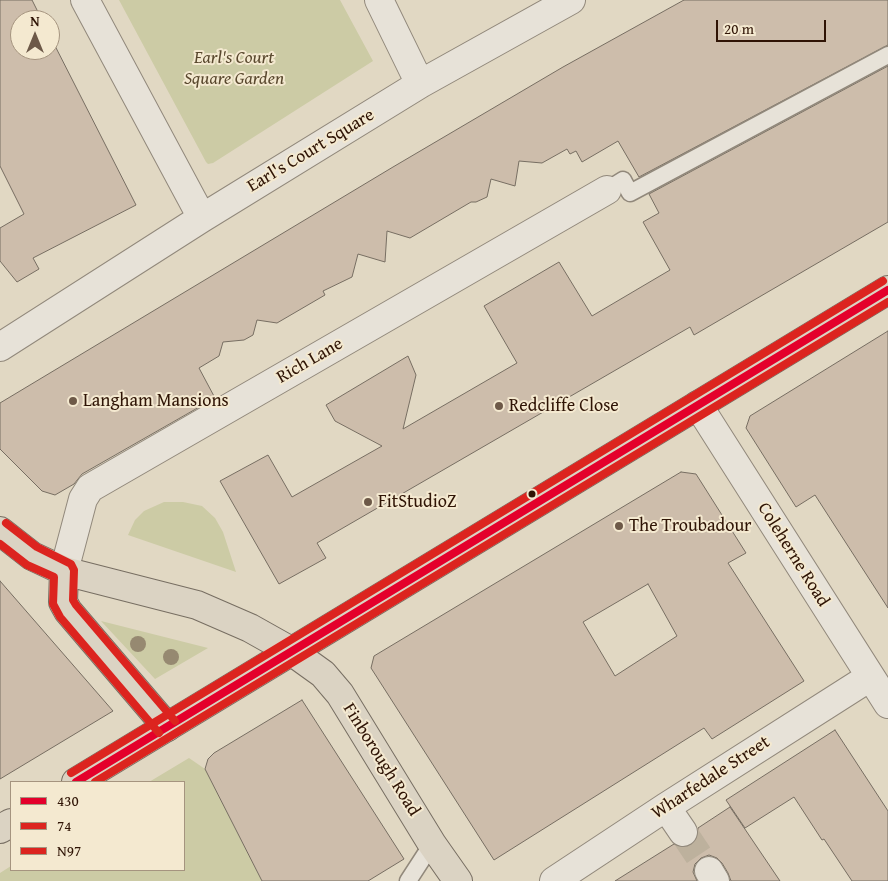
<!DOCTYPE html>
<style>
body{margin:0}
#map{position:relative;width:888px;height:881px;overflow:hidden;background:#e1d8c3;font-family:"Gentium Book Plus",serif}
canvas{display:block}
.legend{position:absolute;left:10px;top:781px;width:175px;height:90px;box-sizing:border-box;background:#f4e9d0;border:1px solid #a5947f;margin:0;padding:6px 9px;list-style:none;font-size:15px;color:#2f1405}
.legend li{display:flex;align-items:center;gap:10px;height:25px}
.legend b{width:25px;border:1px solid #a5947f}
.north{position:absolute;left:10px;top:10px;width:50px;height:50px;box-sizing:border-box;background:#f4e9d0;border:1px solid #a5947f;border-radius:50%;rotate:0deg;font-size:14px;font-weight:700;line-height:20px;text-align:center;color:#2f1405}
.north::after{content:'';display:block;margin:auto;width:18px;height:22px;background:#6d5948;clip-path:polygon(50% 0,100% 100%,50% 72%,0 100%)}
.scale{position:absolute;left:716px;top:20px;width:110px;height:22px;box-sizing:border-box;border:2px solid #2f1405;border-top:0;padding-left:6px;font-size:15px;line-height:18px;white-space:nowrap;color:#2f1405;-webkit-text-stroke:4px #f4e9d0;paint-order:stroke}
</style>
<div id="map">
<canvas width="888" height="881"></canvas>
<ul class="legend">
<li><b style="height:6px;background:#e4002b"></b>430</li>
<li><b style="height:6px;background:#dc241f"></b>74</li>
<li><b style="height:6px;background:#dc241f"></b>N97</li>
</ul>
<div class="north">N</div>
<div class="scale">20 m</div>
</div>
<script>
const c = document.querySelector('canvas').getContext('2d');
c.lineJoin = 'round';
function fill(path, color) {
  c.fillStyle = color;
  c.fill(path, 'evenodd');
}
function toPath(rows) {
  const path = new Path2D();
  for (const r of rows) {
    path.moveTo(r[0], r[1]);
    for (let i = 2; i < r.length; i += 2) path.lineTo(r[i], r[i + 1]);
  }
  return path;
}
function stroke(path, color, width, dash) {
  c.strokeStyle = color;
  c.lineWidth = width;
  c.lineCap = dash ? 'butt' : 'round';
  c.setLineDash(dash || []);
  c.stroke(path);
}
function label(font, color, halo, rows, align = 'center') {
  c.font = font + ' "Gentium Book Plus",serif';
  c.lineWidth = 4;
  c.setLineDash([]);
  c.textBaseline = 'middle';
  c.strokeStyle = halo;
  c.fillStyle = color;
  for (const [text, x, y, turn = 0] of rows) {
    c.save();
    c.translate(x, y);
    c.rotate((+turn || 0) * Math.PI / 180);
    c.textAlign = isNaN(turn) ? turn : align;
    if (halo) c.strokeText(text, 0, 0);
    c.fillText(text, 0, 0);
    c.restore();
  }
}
const green = toPath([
 [119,0,340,0,373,61,213,163,208,164,206,162],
 [164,502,183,502,202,506,215,518,223,532,236,572,128,535,135,520,144,511],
 [101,621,208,648,155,679],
 [189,758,205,769,262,881,0,881,0,873,11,866,11,870,184,870,184,782,149,782]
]);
const building = toPath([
 [0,0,32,0,42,20,20,20,20,50,50,50,50,36,136,205,33,258,39,269,17,282,0,261,0,228,24,214,0,166,0,0],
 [684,0,888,0,888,45,639,177,618,141,582,162,576,151,570,154,567,149,542,163,519,161,515,186,491,179,487,197,476,202,471,202,410,238,387,231,385,262,358,254,352,277,323,291,325,295,277,323,257,320,253,335,244,340,223,342,219,356,199,368,215,398,82,474,74,484,55,495,42,491,0,449,0,403,393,167,563,67,684,0],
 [888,66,888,222,694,335,690,327,317,543,326,558,279,584,220,481,268,455,292,497,382,446,335,421,326,405,408,356,416,375,403,429,517,363,484,306,559,262,592,316,670,270,643,222,659,213,649,194,888,66],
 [888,331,888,608,815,495,796,507,746,428,750,416,888,331],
 [681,472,696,474,746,553,728,563,804,681,712,739,704,728,494,860,371,668,374,656,681,472],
 [648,584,677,636,615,676,583,622,648,584],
 [0,581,113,711,0,779,0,581],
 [302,700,404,859,368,881,262,881,205,769,208,759,214,753,302,700],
 [835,730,888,811,888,881,852,881,824,839,822,840,794,797,745,828,726,800,835,730],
 [730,807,780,881,731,881,728,873,722,863,717,858,709,855,701,858,695,864,693,872,697,881,615,881,674,844,684,848,691,845,697,838,698,828,730,807]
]);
const streetTunnel = toPath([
 [683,832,709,871]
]);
const lane = toPath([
 [607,190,623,180,630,193,888,55],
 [408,881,432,844]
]);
const street = toPath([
 [85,0,202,218],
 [379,0,420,84],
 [0,347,202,218,420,84,571,0],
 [698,405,888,704],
 [64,571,83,499,90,488,607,190],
 [666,807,683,832],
 [709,871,715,881],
 [554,881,666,807,870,677]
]);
const primary = toPath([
 [76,782,888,290],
 [0,829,11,823]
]);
const highway = toPath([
 [0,531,32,556,64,571,197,605,250,628,291,651,323,674,340,694,432,844,458,881],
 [64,571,63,602,68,611,167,727]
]);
const bus1 = toPath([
 [76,782,888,290]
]);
const bus2 = toPath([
 [0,544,27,565,54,577,53,604,60,617,159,733],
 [95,782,888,302]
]);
const bus3 = toPath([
 [6,523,37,547,71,564,74,570,73,600,76,605,175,721],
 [71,773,883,281]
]);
const trees = [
 [138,644],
 [171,657]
];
const markers = [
 [73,401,5,"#6d5948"],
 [499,406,5,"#6d5948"],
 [532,494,4.5,"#2f1405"],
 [368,502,5,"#6d5948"],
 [619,526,5,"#6d5948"]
];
const parkNames = [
 ["Earl's Court",234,58],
 ["Square Garden",234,79]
];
const streetNames = [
 ["Earl's Court Square",311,151,-31],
 ["Rich Lane",310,361,-30],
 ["Coleherne Road",793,555,58],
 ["Finborough Road",381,760,58],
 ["Wharfedale Street",711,778,-33]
];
const poiNames = [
 ["Langham Mansions",83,401],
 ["Redcliffe Close",509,406],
 ["FitStudioZ",378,502],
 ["The Troubadour",629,526]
];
fill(green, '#cccba5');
fill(building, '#cdbdab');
stroke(building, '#776e62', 1);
stroke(streetTunnel, '#bdb19d', 28, [28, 14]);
stroke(lane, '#91887b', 19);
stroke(street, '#91887b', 30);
stroke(primary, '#776e62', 30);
stroke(highway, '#776e62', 30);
stroke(lane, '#e7e2d8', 16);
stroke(street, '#e7e2d8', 28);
stroke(primary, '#dbd3c3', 28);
stroke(highway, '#dbd3c3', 28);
stroke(bus1, '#e4002b', 8);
stroke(bus2, '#dc241f', 8);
stroke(bus3, '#dc241f', 8);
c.fillStyle = '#968971';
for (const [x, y] of trees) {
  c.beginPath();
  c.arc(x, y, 8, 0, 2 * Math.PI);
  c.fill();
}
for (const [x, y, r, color] of markers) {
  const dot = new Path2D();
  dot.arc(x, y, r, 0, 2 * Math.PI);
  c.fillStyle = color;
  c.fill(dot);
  stroke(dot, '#f4e9d0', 2);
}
label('italic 18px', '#59482e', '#f4e9d0', parkNames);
label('18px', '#2f1405', '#f4e9d0', streetNames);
label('18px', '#2f1405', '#f4e9d0', poiNames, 'left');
</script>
